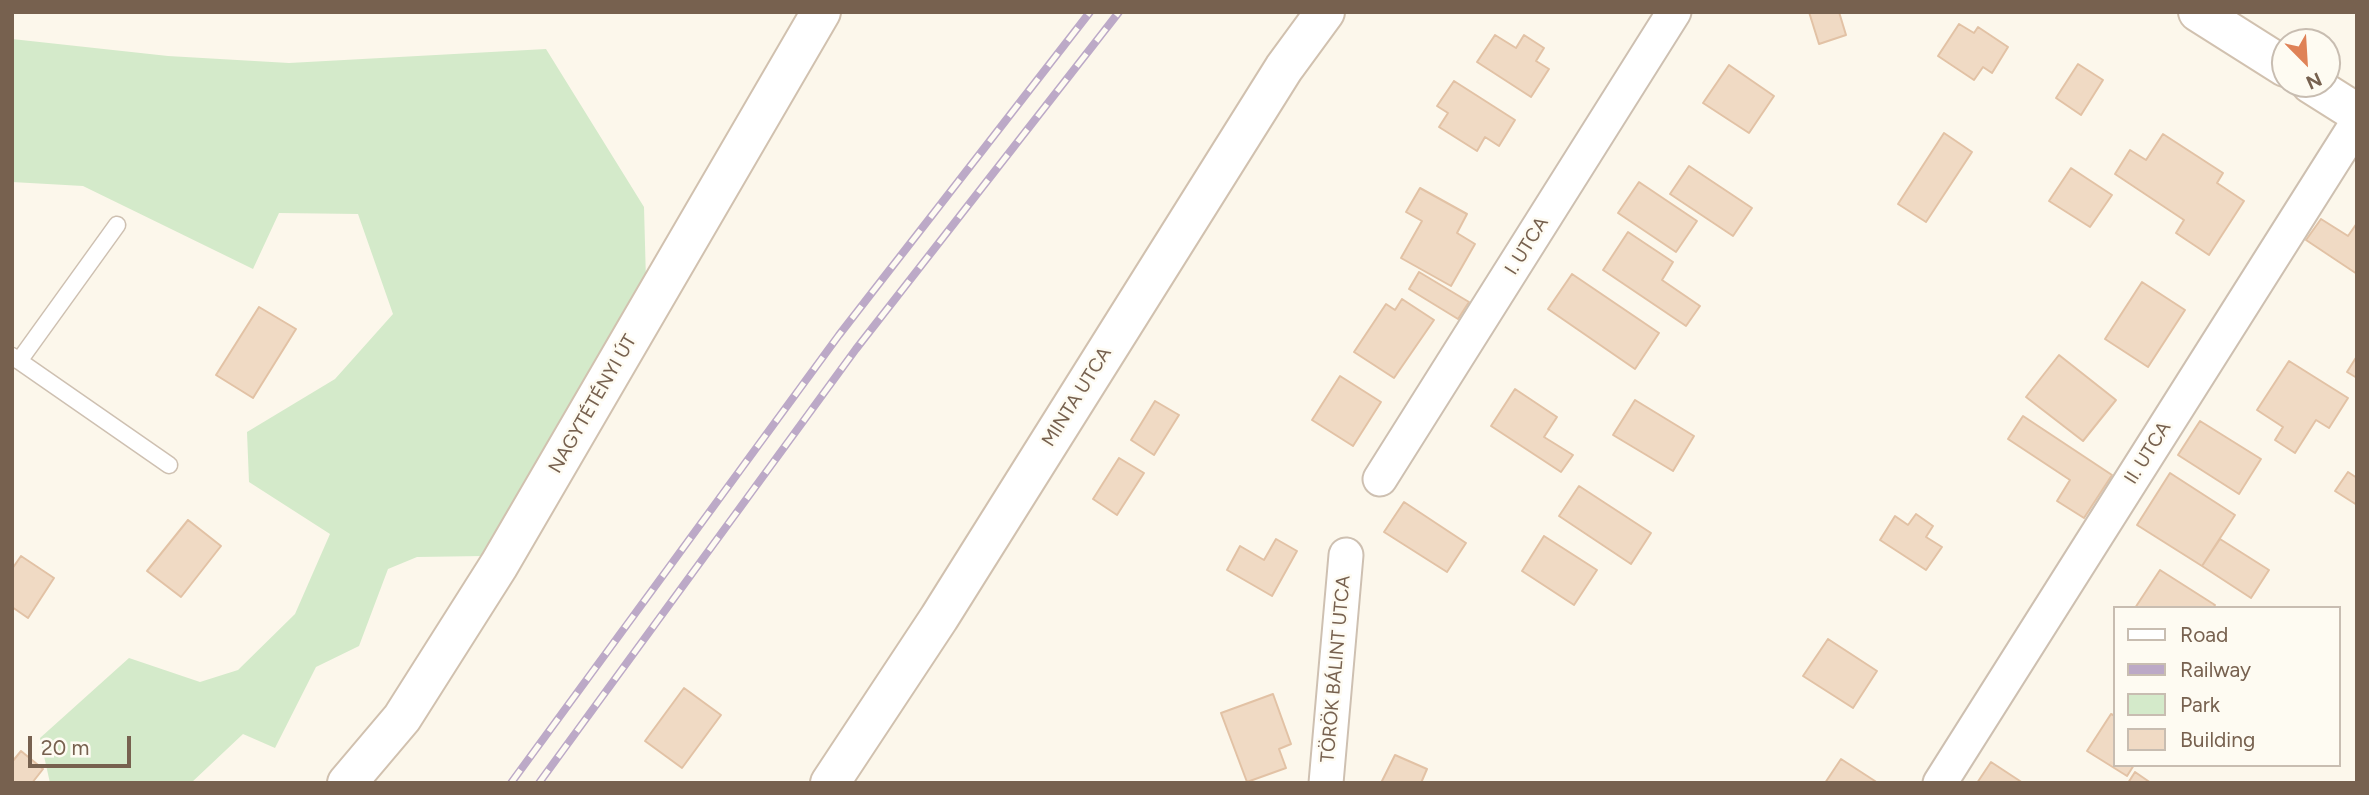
<!DOCTYPE html>
<meta charset="utf-8">
<style>
body{margin:0}
#map{position:relative;width:2369px;height:795px;overflow:hidden;background:#fcf7eb;font-family:Figtree,sans-serif}
canvas{display:block}
.frame{position:absolute;inset:0;border:14px solid #77614f;pointer-events:none}
.legend{position:absolute;left:2113px;top:606px;width:228px;height:161px;box-sizing:border-box;background:#fefbf2;border:2px solid #c8bdb1;margin:0;padding:9px 12px;list-style:none;font-size:21px;color:#77614f}
.legend li{display:flex;align-items:center;gap:14px;height:35px}
.legend b{width:35px;border:2px solid #c8bdb1}
.north{position:absolute;left:2271px;top:28px;width:70px;height:70px;box-sizing:border-box;background:#fefbf2;border:2px solid #c8bdb1;border-radius:50%;rotate:156deg;font-size:19px;font-weight:700;line-height:28px;text-align:center;color:#77614f}
.north::after{content:'';display:block;margin:auto;width:24px;height:32px;background:#df8257;clip-path:polygon(50% 0,100% 100%,50% 72%,0 100%)}
.scale{position:absolute;left:28px;top:736px;width:103px;height:32px;box-sizing:border-box;border:4px solid #77614f;border-top:0;padding-left:9px;font-size:21px;line-height:24px;white-space:nowrap;color:#77614f;-webkit-text-stroke:5px #fefbf2;paint-order:stroke}
</style>
<div id="map">
<canvas width="2369" height="795"></canvas>
<div class="frame"></div>
<ul class="legend">
<li><b style="height:9px;background:#fff"></b>Road</li>
<li><b style="height:9px;background:#bca9c7"></b>Railway</li>
<li><b style="height:19px;background:#d4eaca"></b>Park</li>
<li><b style="height:19px;background:#f0dac4"></b>Building</li>
</ul>
<div class="north">N</div>
<div class="scale">20 m</div>
</div>
<script>
const c = document.querySelector('canvas').getContext('2d');
c.lineJoin = 'round';
function fill(path, color) {
  c.fillStyle = color;
  c.fill(path, 'evenodd');
}
function toPath(rows) {
  const path = new Path2D();
  for (const r of rows) {
    path.moveTo(r[0], r[1]);
    for (let i = 2; i < r.length; i += 2) path.lineTo(r[i], r[i + 1]);
  }
  return path;
}
function stroke(path, color, width, dash) {
  c.strokeStyle = color;
  c.lineWidth = width;
  c.lineCap = dash ? 'butt' : 'round';
  c.setLineDash(dash || []);
  c.stroke(path);
}
function label(font, color, halo, rows, align = 'center') {
  c.font = font + ' Figtree,sans-serif';
  c.lineWidth = 5;
  c.setLineDash([]);
  c.textBaseline = 'middle';
  c.strokeStyle = halo;
  c.fillStyle = color;
  for (const [text, x, y, turn = 0] of rows) {
    c.save();
    c.translate(x, y);
    c.rotate((+turn || 0) * Math.PI / 180);
    c.textAlign = isNaN(turn) ? turn : align;
    if (halo) c.strokeText(text, 0, 0);
    c.fillText(text, 0, 0);
    c.restore();
  }
}
const green = toPath([
 [12,39,168,56,289,63,546,49,644,207,646,281,483,556,417,557,388,569,359,646,316,667,275,748,243,734,191,783,50,783,40,738,129,658,200,682,238,670,295,614,330,534,249,482,247,432,335,379,393,314,358,214,279,213,253,269,83,186,12,182]
]);
const building = toPath([
 [1809,12,1839,12,1846,35,1819,44,1809,12],
 [1959,24,1974,33,1978,27,2008,47,1992,73,1983,67,1974,80,1938,56,1959,24],
 [1495,35,1516,48,1524,35,1544,48,1536,61,1549,69,1531,97,1477,62,1495,35],
 [2078,64,2103,80,2081,115,2056,98,2078,64],
 [1729,65,1774,96,1749,133,1703,103,1729,65],
 [1454,81,1515,120,1499,146,1485,137,1477,151,1439,127,1448,113,1437,106,1454,81],
 [1944,133,1972,152,1926,222,1898,204,1944,133],
 [2163,134,2223,173,2217,183,2244,201,2209,255,2176,233,2184,220,2115,174,2130,150,2146,160,2163,134],
 [1689,166,1752,208,1733,236,1670,194,1689,166],
 [2071,168,2112,195,2090,227,2049,201,2071,168],
 [1639,182,1697,221,1676,252,1618,213,1639,182],
 [1420,188,1467,214,1457,233,1475,244,1451,286,1401,258,1422,221,1406,212,1420,188],
 [2321,219,2348,236,2357,223,2357,274,2306,240,2321,219],
 [1628,232,1673,262,1662,280,1700,306,1686,326,1603,270,1628,232],
 [1419,272,1469,302,1458,319,1409,289,1419,272],
 [1572,274,1659,333,1635,369,1548,309,1572,274],
 [2142,282,2185,310,2148,367,2105,339,2142,282],
 [1402,299,1434,320,1394,378,1354,352,1386,304,1395,310,1402,299],
 [259,307,296,329,253,398,216,375,259,307],
 [2059,355,2116,400,2083,441,2026,397,2059,355],
 [2357,356,2357,378,2347,372,2357,356],
 [2289,361,2348,398,2329,428,2316,420,2295,453,2275,440,2283,427,2257,410,2289,361],
 [1340,376,1381,402,1353,446,1312,420,1340,376],
 [1515,389,1557,417,1544,437,1573,455,1561,472,1491,426,1515,389],
 [1635,400,1694,436,1673,471,1613,435,1635,400],
 [1155,401,1179,415,1154,455,1131,440,1155,401],
 [2023,416,2112,475,2084,518,2057,501,2070,480,2008,439,2023,416],
 [2200,421,2261,459,2239,494,2178,455,2200,421],
 [1119,458,1144,473,1117,515,1093,499,1119,458],
 [2348,472,2357,478,2357,505,2335,491,2348,472],
 [2170,473,2235,515,2202,566,2137,525,2170,473],
 [1579,486,1651,533,1631,564,1559,516,1579,486],
 [1404,502,1466,543,1447,572,1384,532,1404,502],
 [1916,514,1933,526,1926,537,1942,547,1926,570,1880,540,1895,516,1908,525,1916,514],
 [188,520,221,546,181,597,147,571,188,520],
 [1544,536,1597,570,1574,605,1522,571,1544,536],
 [1276,539,1297,551,1272,596,1227,570,1240,546,1264,560,1276,539],
 [2220,539,2269,570,2251,598,2202,566,2220,539],
 [21,556,54,578,28,618,12,607,12,569,21,556],
 [2160,570,2215,605,2213,608,2135,608,2160,570],
 [1828,639,1877,671,1853,708,1803,676,1828,639],
 [684,688,721,715,682,768,645,741,684,688],
 [1273,694,1291,744,1279,749,1286,768,1247,782,1221,713,1273,694],
 [2111,714,2115,716,2115,765,2134,765,2127,776,2087,751,2111,714],
 [21,751,43,769,32,783,12,783,12,762,21,751],
 [1395,755,1427,769,1421,783,1381,783,1395,755],
 [1841,759,1878,783,1825,783,1841,759],
 [1991,762,2023,783,1977,783,1991,762],
 [2135,772,2151,783,2128,783,2135,772]
]);
const lane = toPath([
 [12,356,169,465],
 [19,361,117,225]
]);
const street = toPath([
 [1380,479,1674,12],
 [1326,783,1346,555],
 [1940,783,2357,123]
]);
const secondary = toPath([
 [2198,12,2285,67],
 [2311,84,2357,113],
 [347,783,402,718,499,565,821,12],
 [830,783,939,618,1284,68,1325,12]
]);
const rail = toPath([
 [511,783,839,335,1090,12],
 [539,783,856,349,1119,12]
]);
const streetNames = [
 ["I. UTCA",1527,246,-58],
 ["MINTA UTCA",1077,397,-58],
 ["NAGYTÉTÉNYI ÚT",593,404,-60],
 ["II. UTCA",2148,453,-58],
 ["TÖRÖK BÁLINT UTCA",1336,669,-85]
];
fill(green, '#d4eaca');
fill(building, '#f0dac4');
stroke(building, '#e2c2a5', 2);
stroke(lane, '#cec0b1', 19);
stroke(street, '#cec0b1', 37);
stroke(secondary, '#d1c1af', 42);
stroke(lane, '#fff', 16);
stroke(street, '#fff', 33);
stroke(secondary, '#fff', 38);
stroke(rail, '#bca9c7', 8);
stroke(rail, '#fefbf2', 5, [16]);
label('19px', '#77614f', '#fefbf2', streetNames);
</script>
